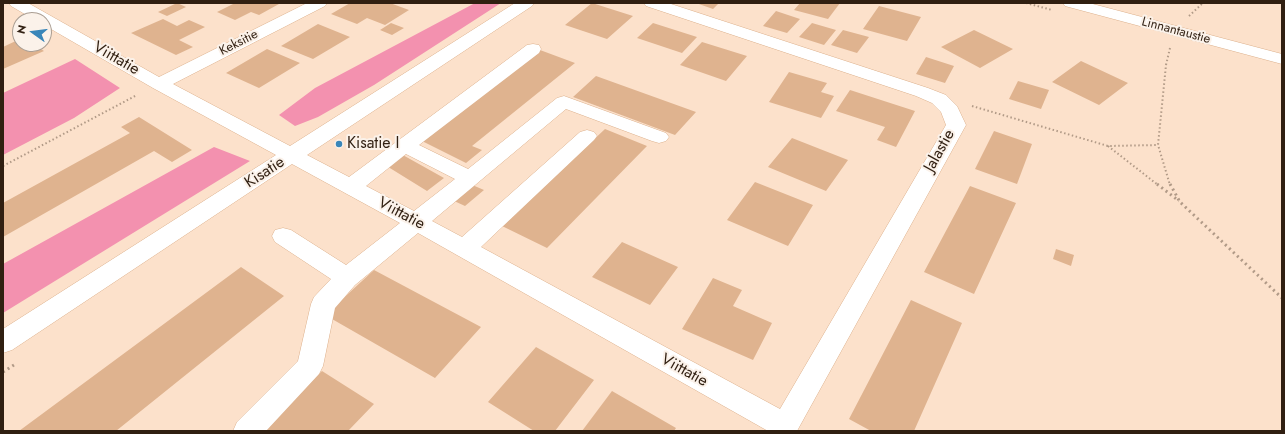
<!DOCTYPE html>
<style>
body{margin:0}
#map{position:relative;width:1285px;height:434px;overflow:hidden;background:#fce1cb;font-family:Jost,sans-serif}
canvas{display:block}
.frame{position:absolute;inset:0;border:4px solid #301f11;pointer-events:none}
.north{position:absolute;left:12px;top:12px;width:40px;height:40px;box-sizing:border-box;background:#fbf2ea;border:1px solid #aa9e93;border-radius:50%;rotate:284deg;font-size:11px;font-weight:700;line-height:16px;text-align:center;color:#301f11}
.north::after{content:'';display:block;margin:auto;width:14px;height:18px;background:#3986b9;clip-path:polygon(50% 0,100% 100%,50% 72%,0 100%)}
</style>
<div id="map">
<canvas width="1285" height="434"></canvas>
<div class="frame"></div>
<div class="north">N</div>
</div>
<script>
const c = document.querySelector('canvas').getContext('2d');
c.lineJoin = 'round';
function fill(path, color) {
  c.fillStyle = color;
  c.fill(path, 'evenodd');
}
function toPath(rows) {
  const path = new Path2D();
  for (const r of rows) {
    path.moveTo(r[0], r[1]);
    for (let i = 2; i < r.length; i += 2) path.lineTo(r[i], r[i + 1]);
  }
  return path;
}
function stroke(path, color, width, dash) {
  c.strokeStyle = color;
  c.lineWidth = width;
  c.lineCap = dash ? 'butt' : 'round';
  c.setLineDash(dash || []);
  c.stroke(path);
}
function label(font, color, halo, rows, align = 'center') {
  c.font = font + ' Jost,sans-serif';
  c.lineWidth = 4;
  c.setLineDash([]);
  c.textBaseline = 'middle';
  c.strokeStyle = halo;
  c.fillStyle = color;
  for (const [text, x, y, turn = 0] of rows) {
    c.save();
    c.translate(x, y);
    c.rotate((+turn || 0) * Math.PI / 180);
    c.textAlign = isNaN(turn) ? turn : align;
    if (halo) c.strokeText(text, 0, 0);
    c.fillText(text, 0, 0);
    c.restore();
  }
}
const green = toPath([
 [475,3,501,3,374,85,318,117,295,126,279,115,315,88],
 [75,59,120,88,74,118,3,155,3,93],
 [214,147,250,161,3,313,3,264]
]);
const building = toPath([
 [177,3,186,7,167,16,158,12],
 [235,3,276,3,279,4,259,15,251,12,235,20,217,12],
 [350,3,390,3,409,10,385,25,367,18,357,24,331,14],
 [592,3,633,16,607,39,565,25],
 [696,3,719,3,713,9],
 [800,3,840,3,828,19,794,10],
 [879,6,921,17,907,41,863,29],
 [776,11,800,19,787,33,763,26],
 [163,19,177,26,189,20,205,27,179,40,193,47,176,55,131,33],
 [391,23,404,28,392,35,380,30],
 [653,23,697,37,682,53,637,38],
 [812,23,836,30,824,45,799,37],
 [318,24,350,37,313,59,281,46],
 [843,30,869,37,857,53,831,45],
 [974,30,1013,49,980,68,941,47],
 [20,39,20,44,33,44,44,51,3,69,3,47],
 [702,42,747,56,726,81,680,65],
 [267,49,300,63,259,88,226,73],
 [540,50,575,63,472,146,482,150,466,163,420,140],
 [926,57,954,66,945,83,916,74],
 [1081,61,1128,83,1099,105,1052,82],
 [789,72,827,83,821,92,834,96,821,118,769,102],
 [596,76,696,112,675,135,573,97],
 [1018,81,1049,90,1041,109,1009,99],
 [850,90,915,111,896,147,877,140,885,127,836,111],
 [139,117,192,150,172,162,154,151,3,237,3,203,130,133,121,127],
 [605,129,647,146,547,248,502,226],
 [994,131,1032,144,1017,184,975,169],
 [792,138,848,160,826,191,768,167],
 [401,154,444,178,427,191,385,165],
 [755,182,813,205,788,246,727,220],
 [470,184,484,190,465,206,452,200],
 [970,186,1016,203,974,294,924,272],
 [622,242,678,267,650,305,592,277],
 [1056,249,1074,255,1071,266,1053,259],
 [241,267,284,296,116,431,19,431],
 [374,270,481,327,435,378,325,315],
 [713,278,742,290,733,306,772,323,753,360,682,329],
 [911,300,962,323,914,431,871,431,849,419],
 [536,347,594,380,555,431,534,431,488,402],
 [322,371,374,404,348,431,259,431],
 [612,391,676,428,674,431,582,431]
]);
const pathFar1 = toPath([
 [1026,3,1052,10],
 [1189,16,1203,3],
 [1170,48,1166,65,1158,145,1170,185],
 [972,106,1108,146,1158,145],
 [1108,146,1158,185],
 [3,166,137,95]
]);
const path = toPath([
 [1157,184,1179,201],
 [1170,184,1180,202,1282,298],
 [3,372,14,365]
]);
const minor = toPath([
 [9,3,28,3,159,77,307,3,327,3,325,6,173,84,290,146,515,3,534,3,532,6,307,155,349,177,527,45,533,44,539,45,541,49,539,53,419,145,468,169,557,98,564,96,666,133,669,137,666,141,659,143,652,141,566,109,432,221,462,237,580,132,587,130,594,132,597,136,594,140,481,247,780,409,946,125,941,112,932,103,916,96,646,6,644,3,668,3,928,88,946,95,957,106,966,125,797,431,768,431,418,233,355,285,335,308,323,366,319,374,266,431,233,431,237,422,298,361,311,304,314,297,331,279,275,242,272,236,275,230,283,228,291,230,346,265,400,223,292,164,12,350,3,353,3,329,276,155,153,88,44,25,44,20,35,20,11,6,9,3],
 [406,154,455,179,414,211,366,186,406,154],
 [1063,3,1089,3,1282,54,1282,64,1065,6,1063,3]
]);
const markers = [
 [339,144,4,"#3986b9"]
];
const farStreetnames = [
 ["Linnantaustie",1176,31,15],
 ["Keksitie",239,43,-27]
];
const streetNames = [
 ["Viittatie",116,59,30],
 ["Jalastie",940,151,-61],
 ["Kisatie",265,173,-33],
 ["Viittatie",401,214,28],
 ["Viittatie",684,371,29]
];
const poiNames = [
 ["Kisatie I",347,144]
];
fill(green, '#f391af');
fill(building, '#dfb38f');
stroke(minor, '#dcb08c', 1);
stroke(pathFar1, '#b19a87', 2, [1.5, 2.5]);
stroke(path, '#b19a87', 3, [2, 3.5]);
fill(minor, '#fff');
for (const [x, y, r, color] of markers) {
  const dot = new Path2D();
  dot.arc(x, y, r, 0, 2 * Math.PI);
  c.fillStyle = color;
  c.fill(dot);
  stroke(dot, '#fbf2ea', 1.5);
}
label('13px', '#301f11', '#fbf2ea', farStreetnames);
label('16px', '#301f11', '#fbf2ea', streetNames);
label('16px', '#301f11', '#fbf2ea', poiNames, 'left');
</script>
